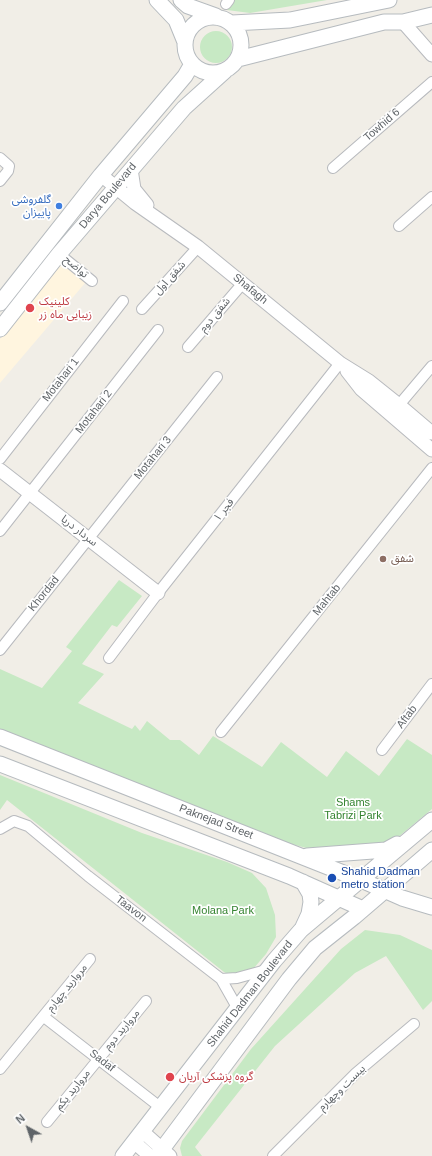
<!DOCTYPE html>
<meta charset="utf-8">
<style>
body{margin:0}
#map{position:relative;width:432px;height:1156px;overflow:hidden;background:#f1eee7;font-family:Arial,sans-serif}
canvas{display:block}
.north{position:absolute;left:8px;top:1108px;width:40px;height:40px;-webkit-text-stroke:3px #fff;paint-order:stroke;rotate:320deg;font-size:11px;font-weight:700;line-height:16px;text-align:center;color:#5f6468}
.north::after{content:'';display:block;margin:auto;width:14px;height:18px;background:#5f6468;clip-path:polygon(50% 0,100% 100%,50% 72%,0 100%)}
</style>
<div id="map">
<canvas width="432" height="1156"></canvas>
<div class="north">N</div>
</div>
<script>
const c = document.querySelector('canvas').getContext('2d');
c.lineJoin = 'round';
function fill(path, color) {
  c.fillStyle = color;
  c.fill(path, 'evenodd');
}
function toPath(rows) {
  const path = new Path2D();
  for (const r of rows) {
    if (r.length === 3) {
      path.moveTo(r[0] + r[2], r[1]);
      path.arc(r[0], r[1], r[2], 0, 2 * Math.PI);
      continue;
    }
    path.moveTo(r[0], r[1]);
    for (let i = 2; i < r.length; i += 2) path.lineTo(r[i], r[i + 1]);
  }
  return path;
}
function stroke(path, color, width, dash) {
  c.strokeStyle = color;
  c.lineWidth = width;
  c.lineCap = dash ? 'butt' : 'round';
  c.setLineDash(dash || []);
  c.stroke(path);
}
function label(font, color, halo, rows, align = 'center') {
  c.font = font + ' Arial,"Noto Sans Arabic",sans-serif';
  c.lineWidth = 3.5;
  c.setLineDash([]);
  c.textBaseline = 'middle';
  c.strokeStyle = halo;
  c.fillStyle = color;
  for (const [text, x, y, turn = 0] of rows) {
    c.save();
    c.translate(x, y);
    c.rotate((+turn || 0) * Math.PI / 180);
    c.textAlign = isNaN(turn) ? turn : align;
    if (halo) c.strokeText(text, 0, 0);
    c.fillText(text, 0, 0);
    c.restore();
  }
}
const commercial = toPath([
 [67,257,91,276,0,383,0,339]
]);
const green = toPath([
 [234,0,327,0,250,13,227,10],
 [216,47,16],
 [119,580,142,596,117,627,112,625,82,664,104,674,78,703,132,729,135,725,140,731,147,721,170,740,180,740,199,755,213,736,262,767,281,742,327,777,346,751,379,776,407,739,432,755,432,809,391,843,317,851,281,841,0,729,0,669,42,688,72,651,66,647],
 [0,775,142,833,227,862,252,873,266,888,275,915,276,937,266,954,253,969,230,975,224,972,7,800,0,810],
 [365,930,400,935,432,950,432,1001,423,1010,386,956,355,973,275,1046,195,1147,202,1156,182,1156,180,1148,182,1141,251,1049,341,949]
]);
const minor = toPath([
 [226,4,229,0],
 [0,158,9,166,8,171,0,181],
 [333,168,432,82],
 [399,226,432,197],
 [59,254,92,281],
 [142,309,198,247],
 [188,347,243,283],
 [399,405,432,366],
 [0,459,123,301],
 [0,531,158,330],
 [0,650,217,377],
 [109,658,158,593,340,363],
 [221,732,432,468],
 [382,750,432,684],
 [0,829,14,821,28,826,88,876,221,979,238,1009],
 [221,979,237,978,266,970],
 [44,1017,160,1107],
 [0,1069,90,959],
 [47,1122,146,1001],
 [273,1156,356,1073,414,1024]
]);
const tertiary = toPath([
 [403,22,432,55],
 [131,169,134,189,147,205],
 [101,175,135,203,198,247,340,363,369,381,399,405,432,433],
 [347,371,361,389,432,450],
 [0,470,158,593],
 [142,1131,170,1156],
 [134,1142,150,1156]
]);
const secondary = toPath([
 [157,0,176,20,185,42],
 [181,0,188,6,216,16],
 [213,45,28],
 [232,23,290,20,389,0],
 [238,59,384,22,403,22,432,15],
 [0,303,101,175,185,76,192,64],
 [0,329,59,254,184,108,225,71],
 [0,737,361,880,402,898,432,907],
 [0,764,289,876,363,909],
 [307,856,386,850,397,844],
 [303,927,309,914,311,902,310,894,303,882],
 [123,1156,274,961,301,930,432,820],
 [157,1156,289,979,315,948,354,917,432,850]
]);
const markers = [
 [59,206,4,"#3f7fe0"],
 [30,308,5,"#e0444e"],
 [383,559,4,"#8d6e63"],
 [332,878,5,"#1a4fb4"],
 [170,1077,5,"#e0444e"]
];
const streetNames = [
 ["Towhid 6",382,125,-41],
 ["Darya Boulevard",108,196,-50],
 ["تواضح",76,267,40],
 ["شفق اول",170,278,-48],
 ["Shafagh",250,289,39],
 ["شفق دوم",215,315,-50],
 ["Motahari 1",61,380,-52],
 ["Motahari 2",94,412,-52],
 ["Motahari 3",153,458,-51],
 ["فجر ۱",224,510,-52],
 ["سردار دریا",79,531,38],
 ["Khordad",44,594,-51],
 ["Mahtab",327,600,-51],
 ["Aftab",407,717,-53],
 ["Paknejad Street",216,822,21],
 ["Taavon",131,909,37],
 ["مروارید چهارم",67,988,-51],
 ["Shahid Dadman Boulevard",250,994,-52],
 ["مروارید دوم",122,1030,-50],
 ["Sadaf",102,1061,38],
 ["بیست وچهارم",342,1088,-44],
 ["مروارید یکم",73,1090,-51]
];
const shopNames = [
 ["گلفروشی",51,200],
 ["پاییزان",51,213]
];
const healthNames = [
 ["کلینیک",39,302],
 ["زیبایی ماه زر",39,315],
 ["گروه پزشکی آریان",179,1077]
];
const educationNames = [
 ["شفق",391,559]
];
const parkNames = [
 ["Shams",353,803],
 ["Tabrizi Park",353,816],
 ["Molana Park",223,911]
];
const transitNames = [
 ["Shahid Dadman",341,872],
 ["metro station",341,885]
];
fill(commercial, '#fff5df');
fill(green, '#c7e9c4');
stroke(minor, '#b8babe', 12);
stroke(tertiary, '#b8babe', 15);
stroke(secondary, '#b6bbbf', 17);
stroke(minor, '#fff', 10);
stroke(tertiary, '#fff', 13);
stroke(secondary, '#fff', 15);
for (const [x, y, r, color] of markers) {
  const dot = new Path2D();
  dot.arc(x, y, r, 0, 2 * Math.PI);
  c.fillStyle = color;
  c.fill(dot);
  stroke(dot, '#fff', 1.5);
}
label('11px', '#5f6468', '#fff', streetNames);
label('11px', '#366cbe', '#fff', shopNames, 'right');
label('11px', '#be3a42', '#fff', healthNames, 'left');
label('11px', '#785e54', '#fff', educationNames, 'left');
label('11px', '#358431', '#fff', parkNames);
label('11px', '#164399', '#fff', transitNames, 'left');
</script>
